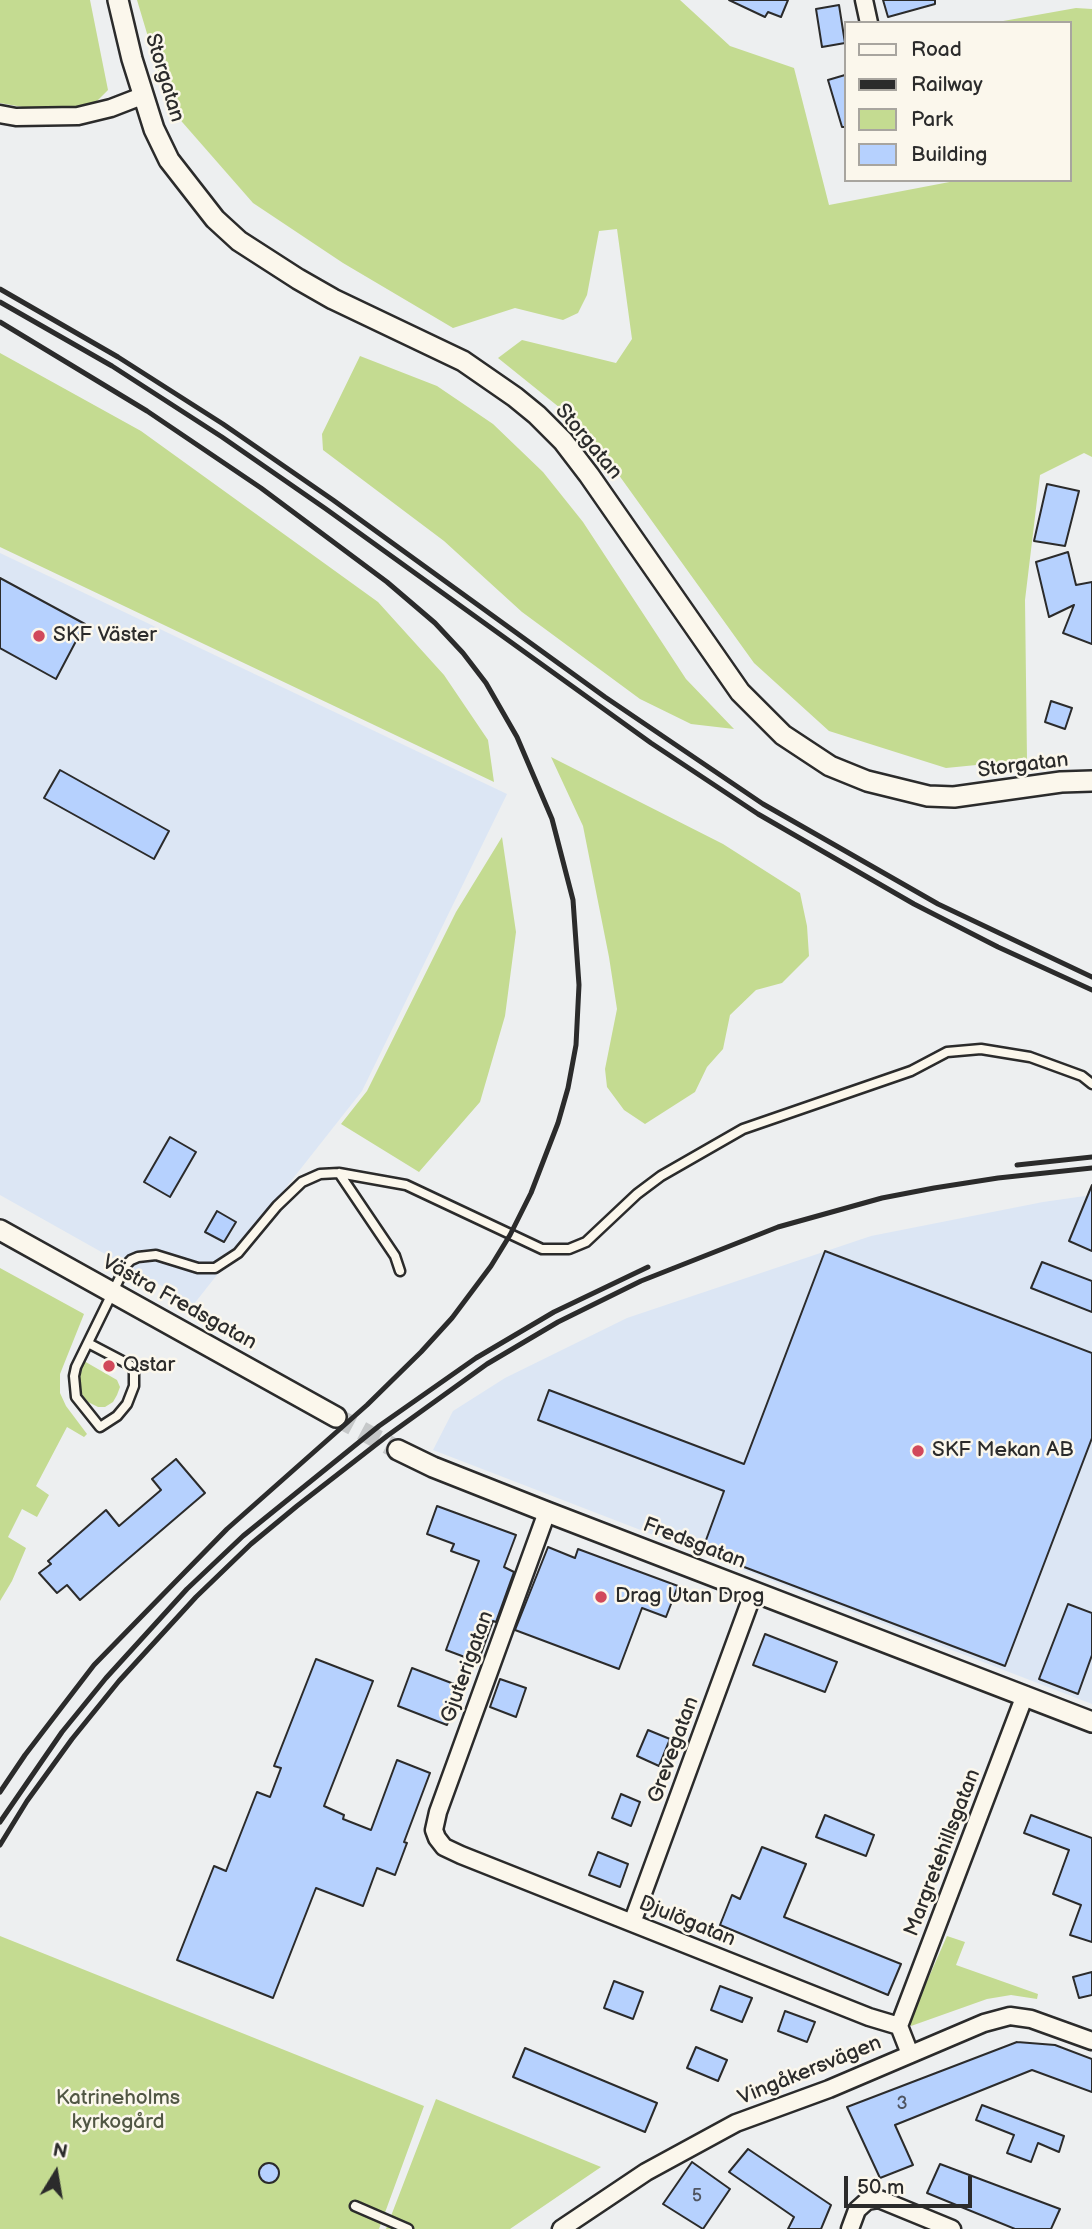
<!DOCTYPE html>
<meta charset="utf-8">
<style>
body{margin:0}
#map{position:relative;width:1092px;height:2229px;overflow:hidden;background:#edeff0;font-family:"Balsamiq Sans",sans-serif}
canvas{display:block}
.legend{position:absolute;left:844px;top:21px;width:228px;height:161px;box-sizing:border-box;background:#fbf7ec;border:2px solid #a8a59f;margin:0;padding:9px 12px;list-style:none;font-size:21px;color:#2b2b2b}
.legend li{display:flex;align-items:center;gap:14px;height:35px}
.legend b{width:35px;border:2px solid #a8a59f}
.north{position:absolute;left:21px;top:2138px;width:70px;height:70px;-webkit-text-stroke:5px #fbf7ec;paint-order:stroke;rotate:11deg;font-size:19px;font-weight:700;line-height:28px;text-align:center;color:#2b2b2b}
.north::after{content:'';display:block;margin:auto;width:24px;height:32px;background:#2b2b2b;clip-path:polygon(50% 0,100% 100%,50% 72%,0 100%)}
.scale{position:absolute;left:844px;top:2176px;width:128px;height:32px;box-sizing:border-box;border:4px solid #2b2b2b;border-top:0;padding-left:9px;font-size:21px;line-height:24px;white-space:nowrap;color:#2b2b2b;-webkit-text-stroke:5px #fbf7ec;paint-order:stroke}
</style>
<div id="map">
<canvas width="1092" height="2229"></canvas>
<ul class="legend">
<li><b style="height:9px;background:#fbf7ec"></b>Road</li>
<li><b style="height:9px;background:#2b2b2b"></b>Railway</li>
<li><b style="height:19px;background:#c4db91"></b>Park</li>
<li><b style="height:19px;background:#b6d1fe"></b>Building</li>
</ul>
<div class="north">N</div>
<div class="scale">50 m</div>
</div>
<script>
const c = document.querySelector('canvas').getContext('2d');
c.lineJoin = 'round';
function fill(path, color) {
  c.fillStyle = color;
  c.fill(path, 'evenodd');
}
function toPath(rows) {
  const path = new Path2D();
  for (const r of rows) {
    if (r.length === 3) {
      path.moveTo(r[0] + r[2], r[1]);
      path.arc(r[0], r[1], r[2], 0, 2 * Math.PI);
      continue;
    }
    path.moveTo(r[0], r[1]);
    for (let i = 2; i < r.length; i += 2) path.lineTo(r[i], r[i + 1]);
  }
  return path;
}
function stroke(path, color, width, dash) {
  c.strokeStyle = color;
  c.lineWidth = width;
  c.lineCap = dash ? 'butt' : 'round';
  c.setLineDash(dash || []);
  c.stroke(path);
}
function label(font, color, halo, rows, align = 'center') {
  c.font = font + ' "Balsamiq Sans",sans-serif';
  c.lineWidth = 5;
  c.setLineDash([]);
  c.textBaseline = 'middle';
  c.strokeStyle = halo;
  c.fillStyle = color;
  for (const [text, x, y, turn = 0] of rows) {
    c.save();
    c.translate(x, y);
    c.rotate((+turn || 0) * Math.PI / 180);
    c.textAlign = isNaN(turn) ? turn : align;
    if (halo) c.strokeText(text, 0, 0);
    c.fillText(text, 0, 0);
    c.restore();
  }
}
const built = toPath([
 [0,553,507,794,362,1091,194,1304,0,1195],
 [1092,1195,1092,1704,433,1450,453,1411,505,1378,627,1318,871,1236,1043,1202]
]);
const green = toPath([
 [0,0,90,0,108,90,93,105,34,109,0,103],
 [137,0,680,0,730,46,794,68,829,205,960,180,1069,180,1069,23,992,23,1076,8,1092,9,1092,457,1084,453,1040,475,1025,600,1027,760,946,768,829,731,754,663,585,428,498,358,522,340,616,363,632,339,617,229,599,231,587,295,578,313,563,320,515,308,453,328,343,263,253,203,169,107],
 [0,353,141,431,378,602,444,675,488,740,494,782,0,547],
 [360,356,437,386,493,424,543,472,583,522,686,679,734,729,691,724,640,699,522,612,444,541,323,450,322,434],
 [551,757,723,844,800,893,807,926,809,956,782,983,756,990,730,1015,723,1049,707,1067,695,1092,645,1124,624,1110,607,1087,605,1069,617,1009,609,957,583,826],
 [502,837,516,932,505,1016,480,1102,419,1172,341,1124,367,1091,456,912],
 [0,1268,84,1314,60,1374,60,1393,66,1406,87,1434,84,1437,67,1427,36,1486,49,1495,37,1517,22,1509,8,1537,26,1548,12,1581,0,1601],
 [84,1361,117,1380,120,1387,117,1395,113,1402,105,1407,98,1407,88,1402,81,1393,79,1381],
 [0,1936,424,2106,379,2229,0,2229],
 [947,1936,965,1942,956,1965,1038,1994,1037,1999,1011,1995,987,1999,911,2026,909,2022],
 [436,2099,601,2167,510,2229,386,2229]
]);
const building = toPath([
 [729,0,788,0,781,17,768,12,765,17,729,0],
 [883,0,935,0,935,4,888,17,883,0],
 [839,5,845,43,822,47,816,9,839,5],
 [845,75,845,127,842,127,828,80,845,75],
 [1047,484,1079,491,1065,546,1034,541,1047,484],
 [1068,552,1076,585,1092,582,1092,644,1063,633,1074,605,1049,617,1036,562,1068,552],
 [0,578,85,624,56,679,0,648,0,578],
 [1051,701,1072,708,1065,729,1045,722,1051,701],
 [60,770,169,831,154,859,44,798,60,770],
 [170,1137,196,1152,170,1197,144,1182,170,1137],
 [1092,1185,1092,1251,1069,1241,1092,1185],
 [217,1211,236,1222,224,1242,205,1232,217,1211],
 [825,1251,1092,1353,1092,1438,1005,1666,702,1551,724,1491,538,1420,549,1390,744,1464,825,1251],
 [1042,1262,1092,1281,1092,1312,1031,1288,1042,1262],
 [176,1459,205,1493,80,1600,67,1585,57,1593,39,1573,51,1564,48,1561,106,1510,119,1526,161,1490,152,1479,176,1459],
 [437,1506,516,1535,504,1567,514,1572,496,1622,493,1621,478,1662,446,1650,479,1561,451,1551,454,1544,427,1534,437,1506],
 [548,1547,575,1558,578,1549,678,1586,666,1617,642,1608,619,1669,515,1630,548,1547],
 [1068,1604,1092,1613,1092,1655,1078,1694,1039,1679,1068,1604],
 [765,1634,837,1662,825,1692,753,1665,765,1634],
 [316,1659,373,1681,324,1806,344,1815,343,1819,371,1830,397,1760,430,1773,404,1842,407,1843,395,1875,377,1868,363,1906,316,1888,273,1998,177,1960,214,1866,226,1871,257,1792,270,1797,281,1768,274,1766,316,1659],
 [412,1668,462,1687,447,1725,398,1706,412,1668],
 [500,1679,526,1688,516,1717,490,1707,500,1679],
 [648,1730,670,1739,659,1766,637,1756,648,1730],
 [621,1794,640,1802,631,1826,612,1818,621,1794],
 [825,1815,874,1835,866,1856,816,1837,825,1815],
 [1031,1815,1092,1838,1092,1942,1070,1935,1081,1905,1053,1894,1069,1850,1024,1833,1031,1815],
 [762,1847,806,1864,784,1917,901,1964,888,1995,720,1925,732,1895,740,1899,762,1847],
 [598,1852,628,1864,620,1887,589,1875,598,1852],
 [1092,1972,1092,1995,1079,1998,1073,1977,1092,1972],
 [614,1981,643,1992,633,2019,604,2008,614,1981],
 [720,1986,752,1998,742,2022,711,2010,720,1986],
 [785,2011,815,2022,807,2042,778,2031,785,2011],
 [1017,2042,1055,2045,1092,2059,1092,2092,1032,2070,895,2125,913,2165,880,2178,847,2107,1017,2042],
 [696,2047,727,2060,718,2081,687,2068,696,2047],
 [525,2048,657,2103,645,2132,513,2077,525,2048],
 [982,2105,1064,2136,1059,2152,1038,2143,1031,2162,1007,2153,1014,2135,976,2120,982,2105],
 [748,2149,831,2205,821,2229,788,2229,794,2217,729,2172,748,2149],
 [692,2162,730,2189,703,2229,663,2204,692,2162],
 [269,2173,10],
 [940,2164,1060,2209,1051,2229,1015,2229,927,2193,940,2164]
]);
const tertiaryTunnel = toPath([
 [336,1417,398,1450]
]);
const service = toPath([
 [339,1173,395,1256,400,1271],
 [88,1343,130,1365,134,1371,134,1386,127,1404,117,1416,100,1427,76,1397,74,1376,76,1367,126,1265,131,1260,138,1257,156,1255,198,1268,215,1268,238,1253,277,1206,302,1182,320,1174,339,1173,406,1185,542,1249,569,1249,586,1242,637,1194,661,1176,743,1129,911,1071,947,1052,981,1049,1030,1057,1082,1076,1092,1084],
 [355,2206,408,2229]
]);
const minor = toPath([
 [864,0,869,23],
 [0,114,16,117,78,116,111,108,142,96],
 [547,1512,438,1812,434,1830,437,1838,444,1847,461,1855,869,2017,899,2026,910,2054],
 [632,1923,754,1591],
 [899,2026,1025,1695],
 [561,2229,646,2172,736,2123,829,2089,984,2023,1010,2016,1031,2019,1092,2041],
 [850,2229,857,2210,867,2201,879,2199,952,2229]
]);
const tertiary = toPath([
 [118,0,132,59,154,129,169,160,215,219,239,241,298,279,333,299,463,361,515,397,537,415,563,441,589,475,740,692,783,735,830,766,867,781,928,796,954,797,1061,782,1092,781],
 [0,1230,336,1417],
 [398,1450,433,1467,547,1512,1092,1722]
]);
const rail = toPath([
 [0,289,118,357,223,424,333,500,605,697,763,804,938,904,1092,977],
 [0,302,112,366,222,437,326,509,651,743,758,814,914,904,998,947,1092,990],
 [0,322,147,411,261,488,387,582,435,623,463,653,486,683,517,737,552,819,573,900,579,985,576,1045,568,1088,558,1123,531,1193,510,1235,491,1266,452,1318,421,1352,367,1405,227,1529,94,1665,25,1755,0,1792],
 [1017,1165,1092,1157],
 [0,1822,62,1732,106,1678,187,1589,243,1536,379,1426,476,1358,554,1312,648,1267],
 [0,1845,27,1801,72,1739,119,1681,196,1597,251,1544,297,1506,387,1436,487,1364,558,1322,641,1281,778,1227,882,1198,934,1188,998,1178,1092,1168]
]);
const markers = [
 [39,636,7,"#d1495b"],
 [109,1366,7,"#d1495b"],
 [918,1451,7,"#d1495b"],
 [601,1597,7,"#d1495b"]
];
const numberNames = [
 ["3",902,2104],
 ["5",697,2196]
];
const streetNames = [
 ["Storgatan",164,78,73],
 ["Storgatan",588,442,50],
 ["Storgatan",1023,766,-7],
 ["Västra Fredsgatan",179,1303,29],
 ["Fredsgatan",694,1544,21],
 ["Gjuterigatan",468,1667,-70],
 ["Grevegatan",674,1750,-70],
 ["Margretehillsgatan",943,1853,-69],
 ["Djulögatan",687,1922,22],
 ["Vingåkersvägen",810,2071,-22]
];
const poiNames = [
 ["SKF Väster",53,636],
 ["Qstar",123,1366],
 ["SKF Mekan AB",932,1451],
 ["Drag Utan Drog",615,1597]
];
const parkNames = [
 ["Katrineholms",118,2099],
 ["kyrkogård",118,2123]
];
fill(built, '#dce6f4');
fill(green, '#c4db91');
fill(building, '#b6d1fe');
stroke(building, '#2b2b2b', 2);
stroke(tertiaryTunnel, '#c6c8c9', 19, [19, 10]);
stroke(service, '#2b2b2b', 13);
stroke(minor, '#2b2b2b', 21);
stroke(tertiary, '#2b2b2b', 24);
stroke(service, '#fbf7ec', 8);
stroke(minor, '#fbf7ec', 16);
stroke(tertiary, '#fbf7ec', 19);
stroke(rail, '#2b2b2b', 5);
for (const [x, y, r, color] of markers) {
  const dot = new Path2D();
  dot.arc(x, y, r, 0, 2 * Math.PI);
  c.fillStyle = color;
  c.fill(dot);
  stroke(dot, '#fbf7ec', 2.5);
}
label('18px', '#4e5460', null, numberNames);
label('21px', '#2b2b2b', '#fbf7ec', streetNames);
label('21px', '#2b2b2b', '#fbf7ec', poiNames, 'left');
label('21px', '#515744', '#fbf7ec', parkNames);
</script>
